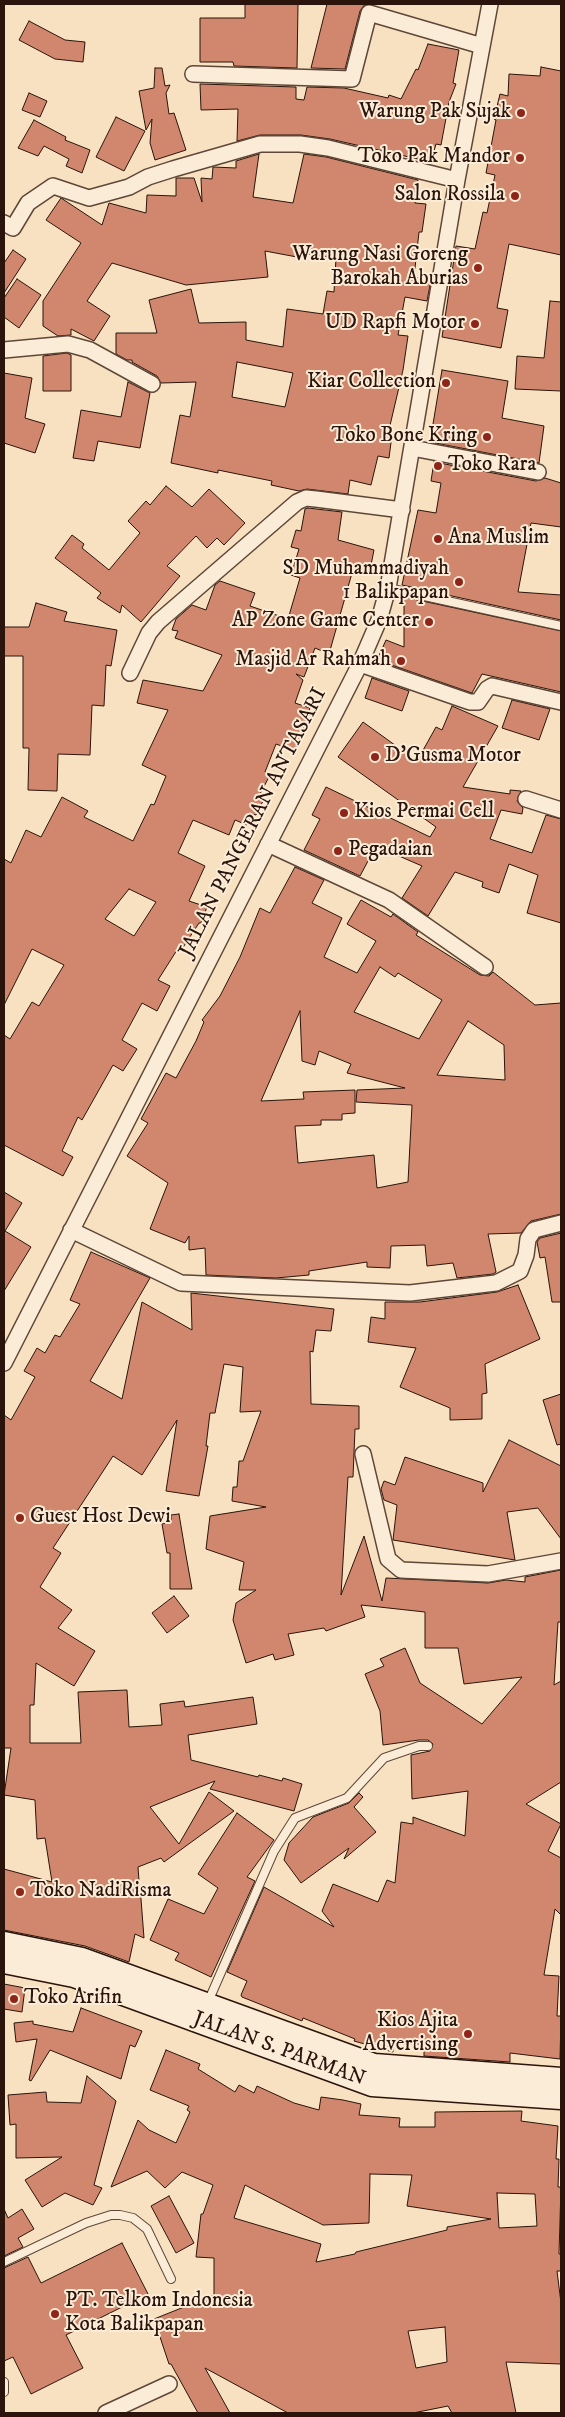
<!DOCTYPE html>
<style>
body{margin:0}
#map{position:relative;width:565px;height:2417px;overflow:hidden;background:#f7e1c1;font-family:"IM FELL DW Pica",serif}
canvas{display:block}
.frame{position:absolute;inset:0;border:5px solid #2b140b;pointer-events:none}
</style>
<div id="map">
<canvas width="565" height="2417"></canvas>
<div class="frame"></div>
</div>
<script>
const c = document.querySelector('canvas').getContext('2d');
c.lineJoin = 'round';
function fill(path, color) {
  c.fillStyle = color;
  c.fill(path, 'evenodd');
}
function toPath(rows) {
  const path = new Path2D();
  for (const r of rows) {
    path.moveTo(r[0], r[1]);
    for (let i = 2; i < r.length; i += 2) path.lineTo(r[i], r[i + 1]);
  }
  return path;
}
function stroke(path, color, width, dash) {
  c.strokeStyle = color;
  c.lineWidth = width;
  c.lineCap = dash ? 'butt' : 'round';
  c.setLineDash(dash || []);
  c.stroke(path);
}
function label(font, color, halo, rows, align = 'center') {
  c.font = font + ' "IM FELL DW Pica",serif';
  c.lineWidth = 4;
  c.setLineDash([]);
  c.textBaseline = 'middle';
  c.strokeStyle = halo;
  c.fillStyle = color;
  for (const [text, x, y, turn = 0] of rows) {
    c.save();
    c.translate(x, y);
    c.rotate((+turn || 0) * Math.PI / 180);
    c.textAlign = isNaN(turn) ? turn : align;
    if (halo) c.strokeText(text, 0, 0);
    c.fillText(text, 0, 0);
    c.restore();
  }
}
const building = toPath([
 [245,4,298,4,297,68,234,66,233,62,200,62,200,18,245,18,245,4],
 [327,4,365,4,360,11,345,69,311,68,327,4],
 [29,21,65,40,85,42,83,62,55,59,19,40,29,21],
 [428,44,459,50,453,83,456,84,449,102,441,145,436,144,431,162,330,139,301,135,260,135,237,141,238,109,201,110,200,84,296,87,296,99,304,100,307,87,344,88,388,98,389,95,401,99,416,69,418,70,428,44],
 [541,67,561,71,561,255,509,244,497,308,508,310,501,348,442,337,456,246,475,249,483,212,487,213,495,175,486,173,496,120,494,119,500,94,508,96,509,74,540,76,541,67],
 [155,68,162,68,165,86,170,85,166,93,169,114,174,113,186,150,155,160,150,143,152,119,146,130,139,91,154,88,155,68],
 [29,93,47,101,40,117,22,110,29,93],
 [116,117,145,131,124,171,96,157,116,117],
 [34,120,66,137,65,140,90,150,82,173,66,166,69,159,44,146,38,156,18,148,34,120],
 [259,154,253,197,293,203,304,154,326,157,418,180,415,203,426,204,422,232,419,232,414,277,431,280,427,301,405,297,398,335,408,336,403,370,388,434,392,435,389,458,378,456,371,485,350,480,348,494,307,489,299,491,271,485,272,481,218,470,218,473,171,463,180,415,190,417,196,382,161,383,157,376,132,362,132,360,127,360,116,354,116,333,157,333,149,300,191,289,199,323,246,322,246,340,283,347,287,309,323,314,327,291,334,292,336,258,298,253,297,257,265,251,268,277,186,285,112,263,87,301,110,316,94,341,71,329,71,335,58,336,43,326,43,301,81,243,46,220,61,198,102,225,109,203,146,213,147,195,176,196,176,178,194,178,202,202,201,178,212,179,213,167,236,168,236,161,259,154],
 [237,362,293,373,285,407,232,397,237,362],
 [13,250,26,259,4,293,4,263,13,250],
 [17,279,41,295,19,328,4,317,4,298,17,279],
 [550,301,561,302,561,391,515,389,517,356,544,358,550,301],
 [67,353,71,355,71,391,43,391,43,356,67,353],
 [442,370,508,381,502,418,544,426,539,463,430,442,442,370],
 [4,373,32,378,25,418,45,424,35,453,4,443,4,373],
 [128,382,150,393,140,448,98,441,94,461,73,458,81,410,121,417,128,382],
 [434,462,536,481,545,478,561,483,561,527,531,523,518,592,561,595,561,620,402,585,418,510,436,513,441,483,431,481,434,462],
 [166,486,192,507,209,489,245,523,224,545,217,538,207,548,196,536,167,566,180,576,141,622,122,605,120,613,97,598,101,593,55,558,72,535,84,544,82,548,109,570,140,533,128,521,146,501,150,505,166,486],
 [308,508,342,512,338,540,374,550,370,570,354,566,329,654,315,648,304,677,296,674,303,680,295,703,310,708,295,751,276,744,265,772,270,775,259,796,264,799,256,815,252,814,247,825,235,820,229,835,193,820,178,853,205,866,189,901,207,907,201,923,199,923,180,952,177,950,158,980,170,986,157,1011,142,1003,122,1040,137,1049,123,1071,113,1065,82,1120,78,1117,62,1151,73,1157,63,1176,4,1145,4,1035,10,1039,32,1002,39,1006,64,965,32,949,4,1005,4,859,11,863,26,830,41,837,62,797,88,811,84,817,133,841,151,804,154,805,166,776,142,765,168,710,137,703,143,680,203,691,222,655,175,638,178,631,172,630,176,619,192,605,206,610,215,585,220,581,255,593,250,606,288,619,300,578,291,575,299,549,291,547,296,530,301,531,305,509,308,508],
 [129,889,156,902,134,936,105,919,129,889],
 [404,597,561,631,561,692,482,674,472,693,377,660,386,640,404,647,404,597],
 [36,603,67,612,64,621,117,630,111,666,106,665,104,706,92,705,90,755,58,754,57,791,28,790,29,748,23,748,23,656,4,656,4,627,29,627,36,603],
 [372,678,409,691,402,711,365,698,372,678],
 [512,700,550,709,539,740,502,728,512,700],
 [452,706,498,726,463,787,510,794,510,790,521,791,517,801,523,808,522,814,501,810,490,839,532,853,546,815,561,819,561,923,527,913,538,875,509,864,499,893,482,887,483,882,455,872,428,916,402,898,422,866,376,846,360,876,304,850,320,819,312,815,326,787,430,837,436,827,338,757,363,722,417,761,436,727,442,730,452,706],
 [295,867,324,880,312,903,342,918,324,957,357,973,376,941,347,924,361,900,391,917,393,914,418,932,416,935,480,975,489,976,493,972,535,1005,561,1003,561,1214,531,1221,521,1233,488,1234,496,1272,493,1274,457,1278,453,1263,427,1266,425,1245,391,1246,390,1268,367,1267,367,1262,309,1271,309,1275,276,1278,206,1275,205,1248,189,1250,189,1236,185,1243,150,1229,168,1183,127,1156,148,1123,141,1119,166,1073,176,1078,196,1041,204,1022,202,1020,220,996,240,957,260,908,270,913,295,867],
 [380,967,395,977,398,973,442,1000,419,1039,354,1012,380,967],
 [300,1011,302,1061,315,1065,319,1051,351,1064,347,1073,405,1088,357,1090,356,1102,412,1105,408,1182,377,1188,374,1155,298,1163,295,1126,321,1125,321,1120,342,1120,342,1114,355,1113,355,1090,303,1092,304,1099,261,1101,300,1011],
 [468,1021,504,1045,505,1080,437,1075,468,1021],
 [4,1192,22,1203,5,1231,31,1247,4,1291,4,1192],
 [561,1233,561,1302,552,1302,545,1257,540,1258,537,1242,540,1238,561,1233],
 [91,1252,150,1278,90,1381,122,1399,142,1302,192,1330,191,1293,334,1309,331,1331,316,1330,313,1352,310,1351,311,1404,359,1406,359,1429,355,1429,353,1477,348,1477,341,1595,364,1536,382,1601,386,1578,488,1583,506,1580,525,1582,525,1577,561,1570,561,1622,558,1622,554,1685,561,1681,561,1782,526,1804,561,1824,548,1851,561,1858,561,1915,555,1909,544,1975,559,1976,557,2016,561,2016,560,2059,510,2053,510,2062,424,2056,424,2044,393,2044,393,2052,354,2041,355,2039,303,2018,302,2021,242,1997,241,1995,247,1981,227,1972,264,1887,334,1927,322,1911,333,1884,378,1902,387,1880,395,1883,401,1822,413,1824,413,1817,465,1836,468,1791,412,1799,411,1755,430,1751,433,1744,428,1740,419,1740,383,1745,380,1711,365,1674,384,1666,380,1659,405,1648,420,1683,482,1724,522,1677,464,1684,458,1648,425,1648,425,1612,361,1605,365,1617,326,1631,324,1628,288,1634,294,1655,275,1660,273,1654,246,1663,233,1620,236,1603,256,1590,239,1590,244,1562,206,1549,210,1516,266,1507,232,1501,233,1487,237,1487,239,1461,243,1461,261,1411,240,1412,243,1367,224,1364,215,1413,210,1413,206,1446,208,1446,199,1496,166,1491,177,1420,142,1475,113,1456,53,1548,61,1553,40,1587,72,1610,58,1628,95,1651,74,1686,36,1663,34,1705,30,1705,30,1743,81,1743,78,1692,127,1690,129,1727,162,1725,160,1704,184,1701,185,1707,253,1697,257,1724,188,1735,191,1760,258,1777,259,1775,282,1781,283,1778,302,1784,294,1811,210,1789,215,1781,150,1807,179,1844,209,1792,234,1811,164,1862,161,1858,138,1867,139,1881,134,1884,140,1886,144,1938,135,1934,129,1962,85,1946,4,1930,4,1869,52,1882,45,1838,37,1839,35,1800,4,1795,11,1748,4,1748,4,1415,11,1420,35,1377,24,1371,37,1348,45,1353,55,1335,60,1337,80,1304,70,1300,91,1252],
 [518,1285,540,1339,485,1364,487,1393,482,1394,482,1419,450,1420,450,1408,400,1387,416,1348,368,1342,371,1317,385,1319,385,1302,420,1302,497,1292,518,1285],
 [561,1394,561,1444,557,1445,543,1400,561,1394],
 [509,1440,561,1466,561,1539,538,1508,507,1512,515,1560,393,1540,397,1505,384,1500,381,1489,384,1481,395,1485,405,1457,483,1483,483,1492,509,1440],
 [179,1514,185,1550,192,1589,170,1589,170,1553,167,1553,162,1524,171,1522,171,1515,179,1514],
 [174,1596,189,1616,167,1633,152,1613,174,1596],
 [359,1793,363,1797,354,1807,376,1832,344,1859,349,1848,301,1883,284,1860,289,1843,313,1817,349,1803,359,1793],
 [237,1813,274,1840,247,1877,255,1881,211,1977,175,1960,179,1953,150,1940,168,1899,204,1914,218,1888,198,1874,237,1813],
 [4,1984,25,1988,22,2012,4,2009,4,1984],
 [81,2008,142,2031,135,2047,130,2045,121,2079,50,2050,31,2081,29,2080,37,2039,16,2042,14,2023,33,2021,33,2024,73,2032,81,2008],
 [166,2050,200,2064,198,2069,235,2092,239,2085,254,2093,257,2086,294,2103,319,2110,321,2097,343,2100,361,2104,359,2115,400,2118,399,2127,435,2127,435,2112,522,2111,521,2121,558,2126,556,2159,559,2159,558,2187,561,2187,559,2254,561,2254,561,2271,557,2271,561,2303,561,2364,506,2362,516,2413,452,2413,448,2406,413,2413,288,2413,205,2368,230,2413,198,2413,171,2364,169,2364,154,2319,214,2295,214,2258,196,2257,201,2214,203,2214,213,2185,182,2172,165,2188,147,2171,111,2187,138,2120,149,2130,176,2143,190,2112,187,2110,189,2106,150,2090,166,2050],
 [370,2174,412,2175,407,2206,491,2219,447,2227,447,2230,356,2252,355,2254,316,2262,321,2244,234,2218,245,2185,323,2225,369,2223,370,2174],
 [497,2193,535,2194,537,2226,499,2228,497,2193],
 [445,2327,447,2362,416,2368,408,2331,445,2327],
 [87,2076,116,2101,94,2185,102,2188,93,2205,65,2193,42,2207,25,2180,62,2157,16,2158,16,2124,10,2125,8,2095,46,2092,47,2102,81,2103,87,2076],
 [169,2196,194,2243,176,2253,151,2206,169,2196],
 [4,2209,8,2218,22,2209,34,2229,18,2238,23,2247,4,2256,4,2209],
 [122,2243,148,2294,66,2335,83,2368,31,2394,13,2357,4,2361,4,2268,28,2257,41,2283,122,2243]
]);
const service = toPath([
 [388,588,561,626],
 [208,2002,274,1851,295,1818,347,1798,384,1758,419,1746,428,1746],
 [4,2262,86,2223,111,2215,120,2215,133,2218,147,2229,171,2279],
 [4,2382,4,2392]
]);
const minor = toPath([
 [193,74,352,79,369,13,482,46],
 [4,223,13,228,28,203,53,186,89,198,129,187,148,177,173,169,260,144,300,144,328,148,457,180],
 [4,350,68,344,90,350,152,384],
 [412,448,538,472],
 [360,664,470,702,478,702,487,689,492,686,561,702],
 [130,673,149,633,158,622,297,502,306,498,316,499,402,510],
 [526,799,561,810],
 [268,844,389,900,485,967],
 [71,1230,181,1283,410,1293,496,1283,520,1271,526,1255,528,1239,534,1230,561,1223],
 [4,1363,360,664,379,620,388,588,457,180,490,4],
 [363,1454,388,1559,401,1570,488,1574,561,1561],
 [106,2413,169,2384]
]);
const secondary = toPath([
 [4,1943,82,1959,374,2065,561,2079],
 [4,1962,74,1976,372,2085,561,2098]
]);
const markers = [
 [521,113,5,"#8f2418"],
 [520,158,5,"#8f2418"],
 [515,196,5,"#8f2418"],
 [478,268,5,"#8f2418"],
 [475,324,5,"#8f2418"],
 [446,383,5,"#8f2418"],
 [487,437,5,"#8f2418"],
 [438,466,5,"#8f2418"],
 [438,539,5,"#8f2418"],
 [459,582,5,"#8f2418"],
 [429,622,5,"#8f2418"],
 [401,661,5,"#8f2418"],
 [375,757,5,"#8f2418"],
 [344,813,5,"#8f2418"],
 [338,851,5,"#8f2418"],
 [20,1518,5,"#8f2418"],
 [20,1892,5,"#8f2418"],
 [14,1999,5,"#8f2418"],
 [468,2034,5,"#8f2418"],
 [55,2314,5,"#8f2418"]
];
const poiNames = [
 ["Warung Pak Sujak",511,113],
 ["Toko Pak Mandor",510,158],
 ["Salon Rossila",505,196],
 ["Warung Nasi Goreng",468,256],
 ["Barokah Aburias",468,280],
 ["UD Rapfi Motor",465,324],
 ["Kiar Collection",436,383],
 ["Toko Bone Kring",477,437],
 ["Toko Rara",448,466,"left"],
 ["Ana Muslim",448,539,"left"],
 ["SD Muhammadiyah",449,570],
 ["1 Balikpapan",449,594],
 ["AP Zone Game Center",419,622],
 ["Masjid Ar Rahmah",391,661],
 ["D'Gusma Motor",385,757,"left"],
 ["Kios Permai Cell",354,813,"left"],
 ["Pegadaian",348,851,"left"],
 ["Guest Host Dewi",30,1518,"left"],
 ["Toko NadiRisma",30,1892,"left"],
 ["Toko Arifin",24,1999,"left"],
 ["Kios Ajita",458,2022],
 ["Advertising",458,2046],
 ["PT. Telkom Indonesia",65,2302,"left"],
 ["Kota Balikpapan",65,2326,"left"]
];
const streetNames = [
 ["JALAN PANGERAN ANTASARI",254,823,-63],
 ["JALAN S. PARMAN",279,2050,20]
];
fill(building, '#d0876d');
stroke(building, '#2b140b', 1);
stroke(service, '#5e4738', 10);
stroke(minor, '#5e4738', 18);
stroke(secondary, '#2b140b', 25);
stroke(service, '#faecd7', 8);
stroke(minor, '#faecd7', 15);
stroke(secondary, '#faecd7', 22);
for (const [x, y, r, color] of markers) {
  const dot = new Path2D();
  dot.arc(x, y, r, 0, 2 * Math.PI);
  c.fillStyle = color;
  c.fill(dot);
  stroke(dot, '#faecd7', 2);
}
label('21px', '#2b140b', '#faecd7', poiNames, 'right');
label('21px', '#2b140b', '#faecd7', streetNames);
</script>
